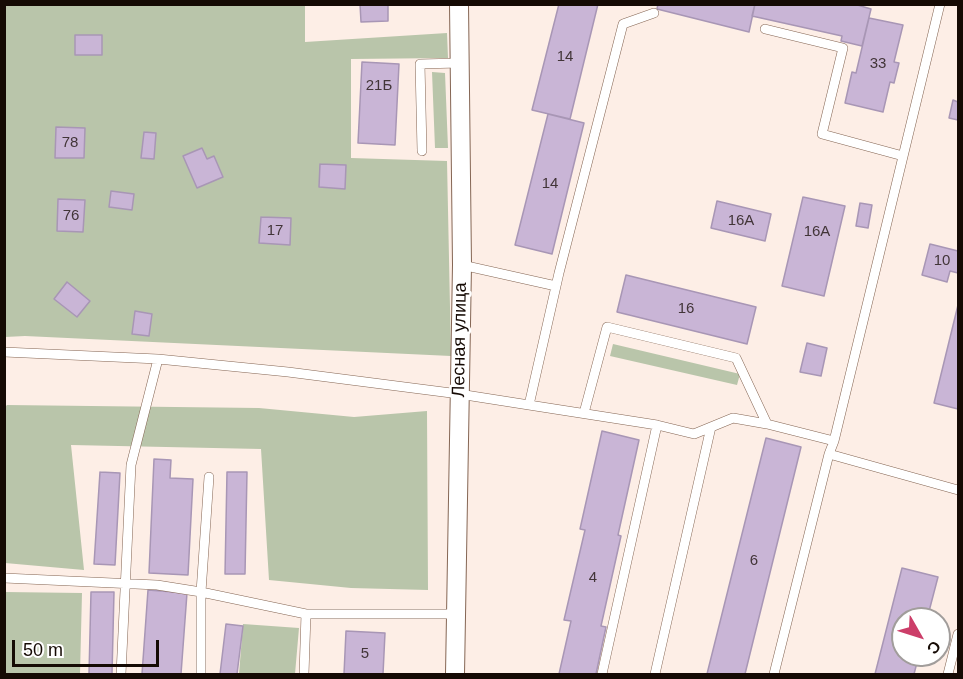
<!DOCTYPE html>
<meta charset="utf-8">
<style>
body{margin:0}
#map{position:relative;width:963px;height:679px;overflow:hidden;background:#fdeee6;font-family:Arial,sans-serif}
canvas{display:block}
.frame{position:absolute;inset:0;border:6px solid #150a04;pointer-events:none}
.north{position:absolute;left:891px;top:607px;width:60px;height:60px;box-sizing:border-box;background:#fff;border:2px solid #a19d9b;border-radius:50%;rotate:129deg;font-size:16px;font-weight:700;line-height:24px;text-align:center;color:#150a04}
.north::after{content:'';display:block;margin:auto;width:21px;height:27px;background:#cc3e69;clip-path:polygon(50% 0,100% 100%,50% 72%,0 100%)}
.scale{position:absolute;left:12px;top:640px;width:147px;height:27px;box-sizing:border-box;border:3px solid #150a04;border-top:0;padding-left:8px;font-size:18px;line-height:21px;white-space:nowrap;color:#150a04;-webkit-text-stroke:4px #fff;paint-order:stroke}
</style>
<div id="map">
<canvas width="963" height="679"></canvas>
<div class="frame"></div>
<div class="north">С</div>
<div class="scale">50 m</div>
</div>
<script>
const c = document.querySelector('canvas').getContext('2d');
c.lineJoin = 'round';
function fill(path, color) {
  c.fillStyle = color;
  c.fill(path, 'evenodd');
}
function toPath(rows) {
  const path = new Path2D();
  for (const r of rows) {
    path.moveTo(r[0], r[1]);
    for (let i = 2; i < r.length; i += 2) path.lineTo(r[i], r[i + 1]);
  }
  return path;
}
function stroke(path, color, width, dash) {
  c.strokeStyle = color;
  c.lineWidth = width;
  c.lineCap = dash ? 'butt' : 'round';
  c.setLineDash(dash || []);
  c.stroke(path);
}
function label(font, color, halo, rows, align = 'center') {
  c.font = font + ' Arial,sans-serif';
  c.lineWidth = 5;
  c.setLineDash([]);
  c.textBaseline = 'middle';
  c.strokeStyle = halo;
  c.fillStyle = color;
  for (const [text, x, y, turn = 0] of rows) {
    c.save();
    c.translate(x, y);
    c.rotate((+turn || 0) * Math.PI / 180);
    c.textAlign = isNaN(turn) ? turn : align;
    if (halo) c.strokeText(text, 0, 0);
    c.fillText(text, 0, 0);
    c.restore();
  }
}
const green = toPath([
 [4,5,305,5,305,42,447,33,448,58,351,59,351,158,447,161,451,356,25,336,5,337],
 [432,72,445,73,448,148,435,148],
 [613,344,740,374,737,385,610,356],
 [7,405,259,408,354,417,427,411,428,590,351,588,269,580,261,449,71,445,84,570,5,563,4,408],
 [5,592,82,593,80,674,5,674],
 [243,624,299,628,295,674,239,674]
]);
const building = toPath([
 [360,4,388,4,388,21,361,22,360,4],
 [559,4,598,4,570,119,532,110,559,4],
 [658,4,755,4,749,32,657,9,658,4],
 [755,4,854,4,871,9,862,46,841,41,842,36,752,16,755,4],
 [869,18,903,25,894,62,899,63,894,83,890,82,883,112,845,103,852,72,856,73,869,18],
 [75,35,102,35,102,55,75,55,75,35],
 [362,62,399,64,395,145,358,143,362,62],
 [953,100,958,102,958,120,949,118,953,100],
 [548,114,584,123,552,254,515,245,548,114],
 [56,127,85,128,84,158,55,158,56,127],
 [144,132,156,133,154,159,141,158,144,132],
 [202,148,207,159,214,156,223,177,197,188,183,156,202,148],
 [320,164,346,165,345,189,319,187,320,164],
 [111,191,134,194,132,210,109,207,111,191],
 [803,197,845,206,824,296,782,286,803,197],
 [58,199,85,200,83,232,57,231,58,199],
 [717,201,771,214,765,241,711,228,717,201],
 [860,203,872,205,868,228,856,226,860,203],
 [261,217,291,218,290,245,259,243,261,217],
 [930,244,958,251,958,273,950,271,947,282,922,275,930,244],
 [626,275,756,307,747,344,617,312,626,275],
 [67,282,90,301,77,317,54,299,67,282],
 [958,305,958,409,934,403,958,305],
 [135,311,152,314,149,336,132,334,135,311],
 [807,343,827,348,821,376,800,372,807,343],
 [602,431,639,440,618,535,621,536,601,626,606,627,596,674,559,674,571,621,564,620,585,530,580,529,602,431],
 [766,438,801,447,745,674,707,674,766,438],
 [154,459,171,460,170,478,193,479,188,575,149,573,154,459],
 [100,472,120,473,115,565,94,564,100,472],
 [227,472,247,472,245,574,225,574,227,472],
 [902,568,938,577,927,619,903,619,903,655,919,655,914,674,875,674,902,568],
 [148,590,187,593,181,674,142,674,148,590],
 [91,592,114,592,112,674,89,674,91,592],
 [226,624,243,626,237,674,220,674,226,624],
 [346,631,385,633,383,674,344,674,346,631]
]);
const lane = toPath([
 [765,29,843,48,822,134,903,156],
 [422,151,420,64,459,63],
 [462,265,556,286],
 [4,352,158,359,288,372,459,394,529,405,657,425,694,434,733,418,767,424,834,441],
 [529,405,559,273,623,24,654,13],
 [584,413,607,327,736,358,767,424],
 [829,454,958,490],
 [4,578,157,585,201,592,306,614,456,614],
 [121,674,131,465,158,359],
 [201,674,201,592,209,477],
 [304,674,306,614],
 [602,674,657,425],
 [655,674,711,427],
 [774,674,829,454,834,441,940,4],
 [948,674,958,634]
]);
const street = toPath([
 [455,674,462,265,459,4]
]);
const numberNames = [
 ["14",565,57],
 ["33",878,64],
 ["21Б",379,86],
 ["78",70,143],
 ["14",550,184],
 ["76",71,216],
 ["16А",741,221],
 ["17",275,231],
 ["16А",817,232],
 ["10",942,261],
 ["16",686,309],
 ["6",754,561],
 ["4",593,578],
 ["5",365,654]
];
const streetNames = [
 ["Лесная улица",460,340,-89]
];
fill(green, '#b9c5aa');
fill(building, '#c9b5d6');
stroke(building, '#a896b5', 1.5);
stroke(lane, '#856654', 10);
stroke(street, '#856654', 20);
stroke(lane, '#fff', 9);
stroke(street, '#fff', 18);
label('15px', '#423538', null, numberNames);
label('18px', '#150a04', '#fff', streetNames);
</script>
